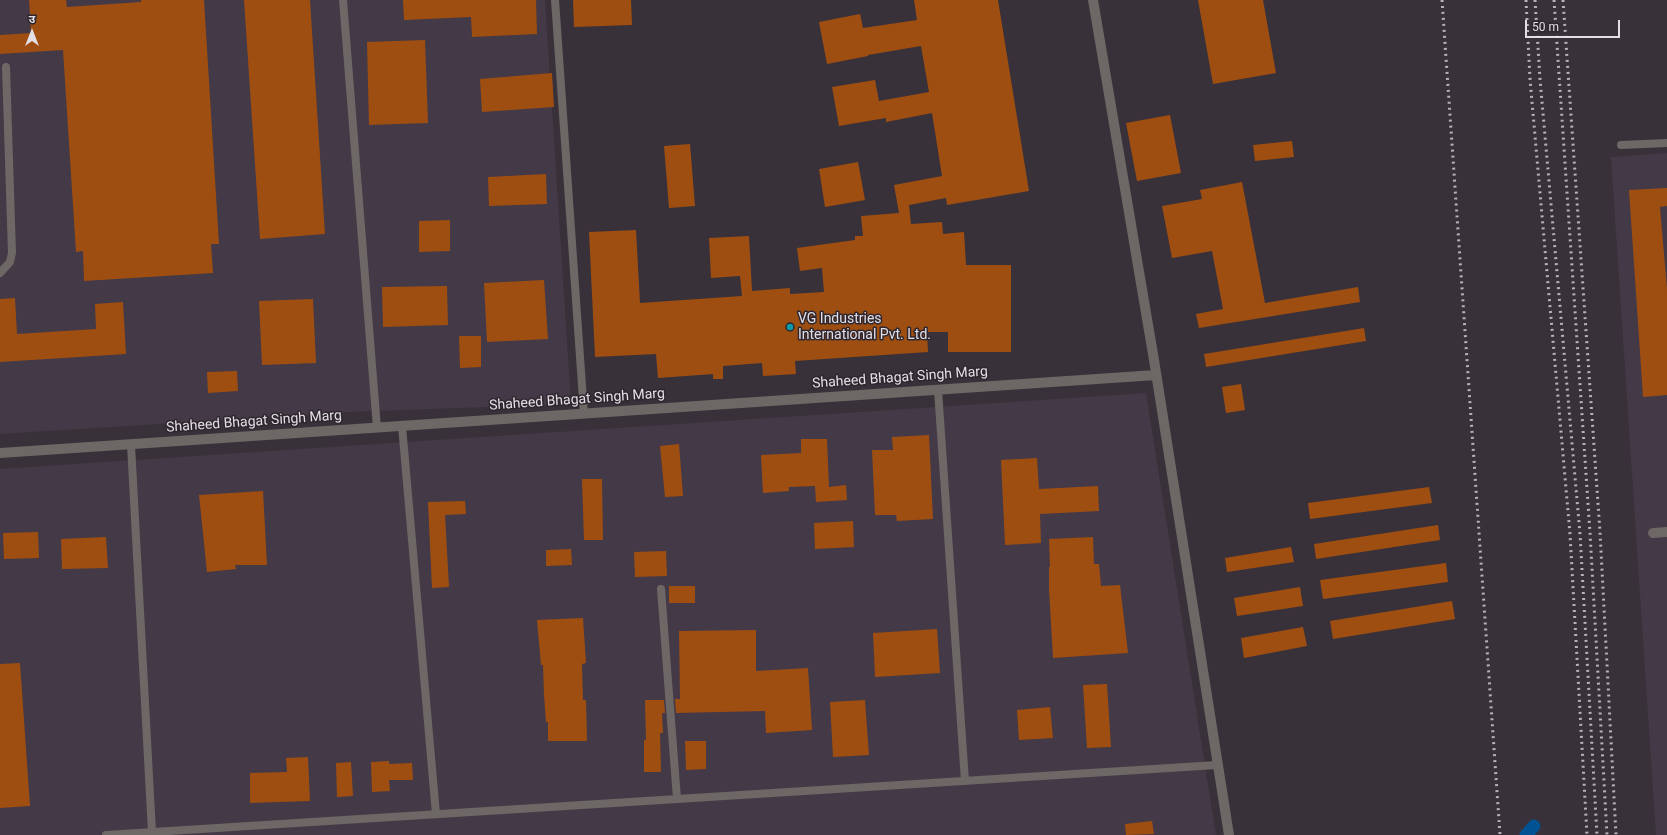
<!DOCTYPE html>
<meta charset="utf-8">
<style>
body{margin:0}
#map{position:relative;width:1667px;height:835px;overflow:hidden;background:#383139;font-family:Roboto,"Noto Sans Devanagari",sans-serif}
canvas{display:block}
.north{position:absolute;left:12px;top:12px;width:40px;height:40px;-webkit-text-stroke:3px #2e272f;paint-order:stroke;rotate:0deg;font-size:11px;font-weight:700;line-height:16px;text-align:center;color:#e3dfe4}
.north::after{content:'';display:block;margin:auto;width:14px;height:18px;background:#e3dfe4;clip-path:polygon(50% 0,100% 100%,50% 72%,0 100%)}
.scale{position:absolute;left:1525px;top:20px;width:95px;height:18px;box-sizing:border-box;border:2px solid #e3dfe4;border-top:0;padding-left:5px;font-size:12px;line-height:14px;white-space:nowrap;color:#e3dfe4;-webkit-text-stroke:3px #2e272f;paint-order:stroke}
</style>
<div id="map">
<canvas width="1667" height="835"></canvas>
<div class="north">उ</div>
<div class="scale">50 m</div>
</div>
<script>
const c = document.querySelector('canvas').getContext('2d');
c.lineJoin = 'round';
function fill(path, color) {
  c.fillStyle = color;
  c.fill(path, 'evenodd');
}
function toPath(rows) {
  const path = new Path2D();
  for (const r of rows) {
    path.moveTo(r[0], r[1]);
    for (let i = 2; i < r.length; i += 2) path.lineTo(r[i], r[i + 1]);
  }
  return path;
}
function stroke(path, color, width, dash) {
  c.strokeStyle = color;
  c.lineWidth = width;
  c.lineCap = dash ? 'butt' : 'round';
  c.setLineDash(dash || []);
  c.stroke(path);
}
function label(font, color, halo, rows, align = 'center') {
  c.font = font + ' Roboto,sans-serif';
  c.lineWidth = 3;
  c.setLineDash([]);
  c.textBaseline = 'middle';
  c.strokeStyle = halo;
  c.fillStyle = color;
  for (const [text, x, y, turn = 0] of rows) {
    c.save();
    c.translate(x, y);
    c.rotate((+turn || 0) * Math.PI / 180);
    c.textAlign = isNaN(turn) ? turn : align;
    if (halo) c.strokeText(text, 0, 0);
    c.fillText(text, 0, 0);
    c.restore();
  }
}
const built = toPath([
 [0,0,545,0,571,404,348,412,0,434],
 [1667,153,1667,835,1656,835,1611,157],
 [1146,393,1216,835,0,835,0,469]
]);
const canal = toPath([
 [1526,835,1534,826]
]);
const building = toPath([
 [29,0,66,0,67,7,141,2,141,0,204,0,219,244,211,244,213,273,84,281,83,251,76,252,63,50,0,54,0,35,31,33],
 [244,0,310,0,325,234,260,239],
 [403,0,536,0,537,34,472,37,471,17,404,20],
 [573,0,631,0,632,25,574,27],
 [914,0,998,0,1029,191,947,205,946,198,909,205,911,224,942,222,943,234,964,232,966,265,1011,265,1011,352,948,352,948,332,927,332,928,352,795,361,796,374,763,376,762,363,723,366,723,379,713,379,713,374,658,378,656,354,595,357,589,232,636,230,640,303,742,296,740,276,711,278,709,238,749,236,752,291,790,288,790,294,824,292,822,268,800,271,797,248,855,240,855,236,863,236,861,216,899,213,894,185,942,176,932,113,886,122,886,118,839,126,832,87,875,80,879,101,929,92,921,46,868,55,868,56,827,64,819,22,860,14,863,28,917,20],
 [1198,0,1263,0,1276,73,1213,84],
 [425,40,428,123,369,125,367,42],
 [552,73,554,107,482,112,480,79],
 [1170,115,1181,173,1137,181,1126,123],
 [1292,141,1294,157,1255,161,1253,145],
 [690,144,695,206,669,208,664,146],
 [858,162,865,200,825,207,819,169],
 [546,174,547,204,489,206,488,177],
 [1242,182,1265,303,1358,287,1360,302,1199,328,1196,314,1223,309,1212,251,1172,258,1162,206,1202,199,1200,190],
 [1667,188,1667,206,1660,207,1667,289,1667,395,1643,397,1629,190],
 [450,220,450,251,419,252,419,221],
 [544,280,548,339,487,342,484,283],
 [447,286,448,325,383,327,382,287],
 [15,298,17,334,96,329,95,304,123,302,126,354,0,362,0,299],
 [313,299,316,363,262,365,259,301],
 [1364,328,1366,341,1206,367,1204,354],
 [459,336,481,336,481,367,460,368],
 [237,371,238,391,208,393,207,372],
 [1241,384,1245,410,1226,413,1222,387],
 [929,435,933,519,897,521,896,515,875,515,872,450,893,450,892,437],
 [801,439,827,439,829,487,846,485,847,500,816,502,815,486,789,487,789,491,763,493,761,455,801,453],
 [679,444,683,496,665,497,660,446],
 [1037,458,1039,489,1098,486,1099,511,1040,514,1041,543,1005,545,1001,460],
 [582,479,602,479,603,540,584,540],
 [1429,487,1432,503,1310,519,1308,503],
 [263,491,267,565,235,565,236,569,207,572,199,495],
 [465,501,466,514,445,515,449,587,432,588,428,502],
 [853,521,854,547,815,549,814,523],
 [1438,525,1440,540,1316,559,1314,544],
 [38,532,39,558,4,559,3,533],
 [106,537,108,568,62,569,61,539],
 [1093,537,1094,564,1099,564,1101,586,1120,585,1128,653,1053,658,1049,589,1049,567,1050,567,1049,539],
 [1291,547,1294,562,1227,572,1225,558],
 [571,549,572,565,546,566,546,550],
 [666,551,667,576,635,577,634,552],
 [1446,563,1448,582,1323,599,1320,580],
 [669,586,695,586,695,603,669,603],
 [1300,587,1303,606,1237,616,1234,598],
 [1452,601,1455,619,1333,639,1330,621],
 [583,618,586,663,582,664,583,700,586,700,587,741,548,741,548,722,546,722,544,695,543,665,541,665,537,620],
 [1303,627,1307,646,1244,658,1241,638],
 [937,629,940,673,875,677,873,633],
 [756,630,756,671,808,668,812,730,766,733,765,711,676,713,675,699,680,699,679,631],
 [20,663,30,806,0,808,0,664],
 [1107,684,1111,747,1087,748,1083,685],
 [645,700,664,700,665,713,662,713,663,733,660,733,661,772,644,772,644,740,646,740],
 [865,700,869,755,833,757,830,702],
 [1050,707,1053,738,1019,740,1017,710],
 [685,741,706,741,706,769,686,770],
 [308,757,310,801,250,803,250,773,287,772,286,758],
 [389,761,389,764,412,763,413,780,389,780,390,791,372,792,371,762],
 [351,762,353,796,337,797,336,763],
 [1152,821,1154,834,1126,835,1125,824]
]);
const service = toPath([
 [343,0,377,428],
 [555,0,584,414],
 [1621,145,1667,143],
 [0,273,10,262,12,253,6,67],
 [938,390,965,781],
 [402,426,436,814],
 [131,445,152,832],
 [661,589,677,799],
 [106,835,1217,765]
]);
const minor = toPath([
 [1653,533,1667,532]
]);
const tertiary = toPath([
 [1093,0,1154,360,1229,835],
 [0,453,1156,375]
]);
const rail = toPath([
 [1442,0,1500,835],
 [1526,0,1530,79,1570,534,1587,835],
 [1535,0,1540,79,1580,534,1597,835],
 [1554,0,1590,533,1607,835],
 [1563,0,1600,532,1616,835]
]);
const markers = [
 [790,327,4,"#0f9aa8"]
];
const poiNames = [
 ["VG Industries",798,319],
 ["International Pvt. Ltd.",798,335]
];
const streetNames = [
 ["Shaheed Bhagat Singh Marg",900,378,-4],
 ["Shaheed Bhagat Singh Marg",577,400,-4],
 ["Shaheed Bhagat Singh Marg",254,422,-4]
];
fill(built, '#443946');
stroke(canal, '#005293', 13);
fill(building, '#9f4e12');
stroke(service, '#6d6865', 8);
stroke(minor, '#6d6865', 10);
stroke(tertiary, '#6d6865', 10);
stroke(rail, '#b7b2b8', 3, [2, 4]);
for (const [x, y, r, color] of markers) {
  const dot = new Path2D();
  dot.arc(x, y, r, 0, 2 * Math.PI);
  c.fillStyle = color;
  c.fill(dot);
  stroke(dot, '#2e272f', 1.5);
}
label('14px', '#e3dfe4', '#2e272f', poiNames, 'left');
label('14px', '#e3dfe4', '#2e272f', streetNames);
</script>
